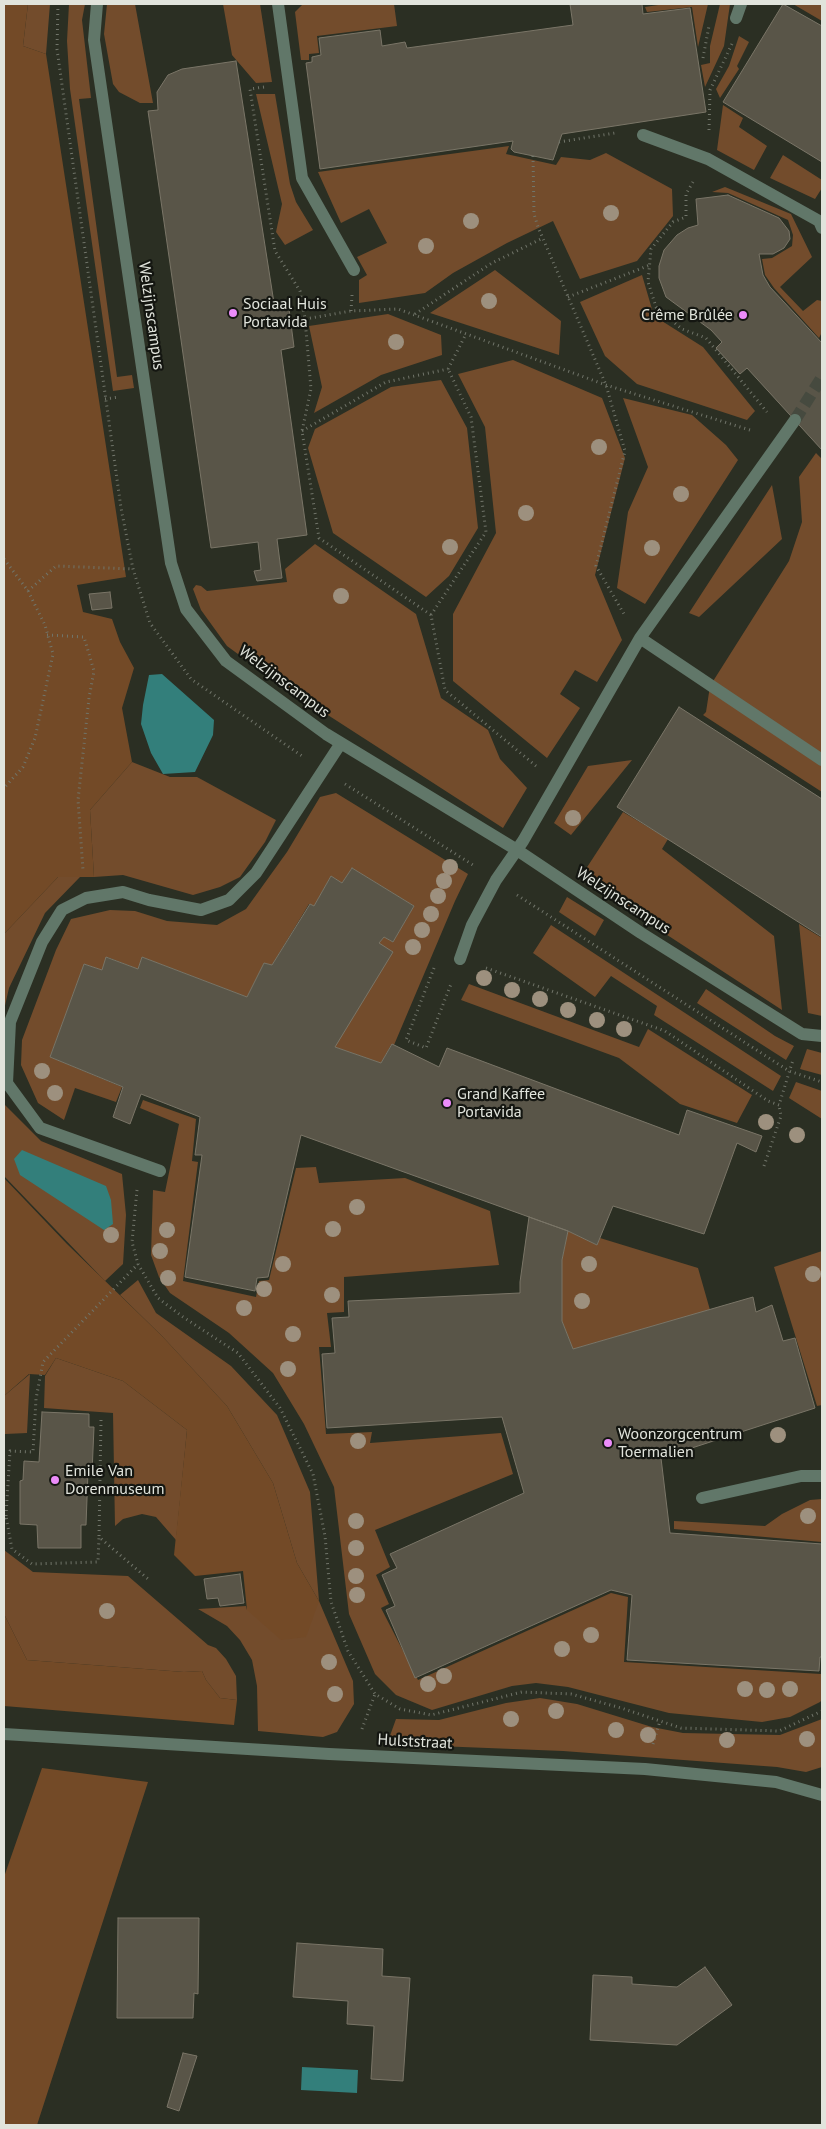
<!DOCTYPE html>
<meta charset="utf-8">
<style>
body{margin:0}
#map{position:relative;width:826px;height:2129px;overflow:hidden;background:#2b2f23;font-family:"PT Sans",sans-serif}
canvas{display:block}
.frame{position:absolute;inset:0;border:5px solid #e1e4dc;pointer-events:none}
</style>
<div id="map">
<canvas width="826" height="2129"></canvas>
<div class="frame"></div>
</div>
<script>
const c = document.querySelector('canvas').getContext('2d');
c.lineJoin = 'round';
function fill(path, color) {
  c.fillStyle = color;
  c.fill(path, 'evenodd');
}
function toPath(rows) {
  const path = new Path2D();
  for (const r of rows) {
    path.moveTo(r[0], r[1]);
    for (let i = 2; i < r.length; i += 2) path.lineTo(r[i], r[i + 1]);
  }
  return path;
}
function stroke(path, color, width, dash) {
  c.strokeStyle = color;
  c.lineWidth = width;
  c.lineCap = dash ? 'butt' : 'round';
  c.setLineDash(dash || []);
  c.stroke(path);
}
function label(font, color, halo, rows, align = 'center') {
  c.font = font + ' "PT Sans",sans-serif';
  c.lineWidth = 4.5;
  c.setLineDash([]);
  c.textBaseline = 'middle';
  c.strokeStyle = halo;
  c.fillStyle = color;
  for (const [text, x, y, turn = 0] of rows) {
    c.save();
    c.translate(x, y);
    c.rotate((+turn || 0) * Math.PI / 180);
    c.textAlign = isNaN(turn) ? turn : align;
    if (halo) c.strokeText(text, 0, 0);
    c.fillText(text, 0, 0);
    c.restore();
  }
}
const green = toPath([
 [28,4,50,4,46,54,23,46],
 [69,4,85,4,82,20,91,98,79,99,117,377,132,375,134,388,113,391,70,89,67,41],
 [107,4,135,4,153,103,140,103,119,92,113,84,104,34],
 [223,4,260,4,272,82,256,83,232,55],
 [303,4,394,4,397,26,317,36,319,53,309,54,309,60,301,60,295,12],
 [665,4,708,4,698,47,692,7,647,12,645,7],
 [720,4,730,4,724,46,705,87,701,65,710,63,710,46],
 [793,4,822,4,822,21],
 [739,36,749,42,737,66,739,69,720,98,716,89,729,66],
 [256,94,275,94,290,184,296,202,313,230,285,245,276,232,282,204],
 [723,105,743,118,739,127,767,146,754,170,717,150],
 [509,146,506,154,556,165,561,157,590,160,606,153,672,189,673,216,637,261,580,279,553,221,507,243,453,273,425,293,359,303,359,280,367,275,357,257,387,243,369,209,341,223,318,172],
 [783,155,822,180,822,188,815,199,770,178],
 [725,187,791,214,812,257,780,287,803,311,817,300,822,301,822,332,819,338,774,288,765,275,762,259,772,258,792,246,793,235,788,220,728,193,712,192],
 [495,270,561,321,559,355,430,313],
 [642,275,654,316,703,347,755,411,747,420,637,384,605,356,580,302],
 [388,314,441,335,442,355,381,375,314,413,322,387,309,326],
 [513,360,602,398,625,458,595,575,622,640,597,682,575,670,560,694,580,708,547,758,453,681,453,614,496,533,485,427,458,374],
 [441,380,467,428,478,528,449,576,426,597,333,533,308,448,315,429,391,387],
 [623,398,692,415,726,445,738,460,645,604,617,588,628,512,648,467],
 [816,453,822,459,822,792,703,715,706,712,710,686,789,561,802,522,799,477],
 [772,485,782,539,699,617,689,613],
 [315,544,416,614,441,698,488,730,500,759,527,788,503,828,272,679,227,646,201,610,193,589,196,585,201,586,207,591,287,582,285,569],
 [632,760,571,835,554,823,588,766],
 [132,762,170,777,197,777,276,820,265,842,240,877,220,887,193,895,123,875,94,877,90,810],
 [336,793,468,874,455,901,394,1045,391,1045,381,1063,335,1047,379,943,384,937,393,942,414,906,352,868,342,883,331,876,314,906,309,904,272,965,264,963,247,997,142,957,138,969,107,957,102,970,84,964,50,1057,122,1087,116,1102,75,1088,64,1120,38,1103,21,1065,22,1040,56,950,71,919,110,910,135,911,167,921,217,925,246,909,287,852,320,797],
 [623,812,668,839,662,849,774,936,782,1010,580,878],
 [58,877,80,877,45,913,9,988,4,1010,4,934],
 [567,897,604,920,595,936,559,912],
 [799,924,822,938,822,1016,808,1013],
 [551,925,781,1076,773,1091,654,1015,657,1006,611,976,595,997,533,953],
 [469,984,639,1047,648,1029,752,1095,737,1123,680,1104,619,1058,461,1000],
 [706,989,775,1036,794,1046,786,1060,697,1003],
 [807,1049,822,1053,822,1075,800,1069],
 [796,1082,822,1091,822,1119,789,1098],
 [143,1100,196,1119,192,1161,198,1162,183,1281,256,1297,259,1281,269,1280,296,1168,316,1167,319,1183,405,1178,490,1211,499,1265,344,1277,344,1312,327,1313,331,1347,319,1347,326,1434,372,1432,370,1443,501,1433,513,1474,375,1530,390,1567,376,1575,389,1604,381,1608,418,1680,611,1593,628,1597,624,1662,821,1674,822,1659,822,1700,820,1702,790,1717,762,1722,669,1713,568,1687,536,1683,512,1686,432,1710,396,1695,375,1674,349,1614,334,1487,304,1424,273,1373,229,1333,170,1293,159,1277,151,1255,153,1190,165,1192,179,1124,140,1108],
 [4,1104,41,1141,122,1174,126,1215,123,1264,105,1281,4,1176],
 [568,1231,597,1245,600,1238,698,1268,710,1310,573,1349,562,1321,562,1260],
 [822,1251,822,1405,817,1406,774,1267],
 [138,1280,156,1313,231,1366,277,1415,310,1492,319,1601,353,1681,354,1704,337,1732,323,1737,258,1731,257,1686,252,1660,240,1640,227,1626,198,1609,246,1606,247,1610,319,1601,297,1563,273,1483,227,1406,162,1336,120,1295],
 [56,1358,123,1381,187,1430,176,1540,156,1517,142,1514,123,1519,115,1526,113,1413,44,1408,45,1376],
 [30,1374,27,1433,5,1434,4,1441,4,1396],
 [822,1499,822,1542,674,1529,674,1521,765,1526,782,1514,810,1500],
 [4,1550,33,1572,128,1576,208,1645,216,1648,226,1659,236,1676,237,1700,220,1698,206,1680,202,1671,184,1672,27,1660,4,1614],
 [540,1698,577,1704,652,1727,683,1733,780,1735,822,1719,822,1767,806,1772,777,1767,563,1751,387,1744,396,1719,439,1720,506,1703]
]);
const forest = toPath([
 [4,4,28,4,23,46,46,54,126,577,77,585,83,612,112,619,120,642,134,668,122,708,132,762,90,810,94,877,58,877,4,934],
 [4,1178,67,1244,162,1336,227,1406,273,1483,297,1563,319,1601,306,1637,281,1640,247,1610,243,1571,195,1576,174,1555,187,1430,123,1381,56,1358,45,1375,29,1374,4,1396],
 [4,1614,27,1660,184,1672,202,1671,206,1680,220,1698,237,1700,234,1725,4,1706],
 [42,1768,148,1782,37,2125,4,2125,4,1877]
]);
const water = toPath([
 [162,674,214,720,213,735,195,772,163,774,151,753,141,724,143,705,149,675],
 [22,1150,106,1186,111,1200,113,1224,104,1230,20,1175,14,1159],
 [302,2067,358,2070,357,2093,301,2090]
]);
const building = toPath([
 [570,4,642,4,643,14,690,8,706,112,562,134,553,160,514,152,511,149,513,141,320,169,306,63,312,62,312,57,321,55,319,38,380,30,382,46,405,42,407,48,573,25,570,4],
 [783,4,822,26,822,162,723,102,783,4],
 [236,61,274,303,288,301,294,347,281,350,307,535,277,539,282,578,257,581,254,571,261,570,258,542,211,548,148,111,158,110,157,92,168,75,182,69,236,61],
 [728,195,779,218,789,231,790,239,784,248,773,254,759,254,763,275,770,287,822,343,822,450,747,368,740,374,716,348,722,342,711,330,666,297,659,278,659,266,664,250,677,235,688,228,698,225,696,199,728,195],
 [110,592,112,608,92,610,89,594,110,592],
 [679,707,822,799,822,937,617,807,679,707],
 [352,868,414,906,393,942,384,937,379,943,393,952,335,1047,381,1063,392,1044,439,1067,447,1048,679,1135,687,1110,762,1136,756,1152,737,1143,704,1234,613,1206,597,1245,568,1231,301,1135,268,1277,257,1278,255,1291,185,1277,202,1155,195,1155,200,1117,141,1094,130,1124,113,1117,123,1087,50,1057,84,964,102,970,106,957,138,969,142,957,247,997,264,963,272,965,310,904,314,906,331,876,342,883,352,868],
 [529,1217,568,1231,562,1260,562,1321,573,1349,753,1297,756,1312,772,1305,783,1341,795,1338,815,1408,661,1458,670,1533,822,1544,822,1657,820,1657,819,1671,627,1660,632,1595,611,1590,415,1678,386,1610,395,1606,382,1575,397,1568,390,1554,524,1493,502,1417,327,1428,322,1354,335,1353,332,1318,349,1317,348,1301,520,1293,520,1282,529,1217],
 [42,1412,89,1414,89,1427,94,1427,92,1473,88,1472,86,1525,81,1525,81,1548,38,1548,37,1525,20,1524,20,1481,23,1480,24,1461,39,1462,42,1412],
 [240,1574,244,1603,220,1606,218,1598,207,1599,204,1579,240,1574],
 [118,1918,199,1918,198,1994,194,1993,193,2018,117,2018,118,1918],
 [297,1943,383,1949,382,1976,410,1978,403,2081,371,2079,374,2026,347,2024,348,2001,293,1997,297,1943],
 [705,1967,732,2005,677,2045,590,2040,593,1975,632,1977,632,1984,677,1987,705,1967],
 [183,2053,197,2056,179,2111,167,2107,183,2053]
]);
const minorTunnel = toPath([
 [795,420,822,377]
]);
const path = toPath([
 [58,4,57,49,121,508,133,569,150,623,191,679,302,756],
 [703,58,709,26],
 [264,87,250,89,275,251,300,291,305,319,311,389,302,431,319,538,431,615,445,690,536,766],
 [709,130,710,90,732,44],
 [559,142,615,133],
 [533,156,534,214,538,227,606,385,625,451,596,566,624,614],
 [693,182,686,194,686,217,673,222,651,249,648,282,656,307,682,329,706,338,767,412],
 [568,297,650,265],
 [351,311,352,295],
 [415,314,492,263,543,238],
 [305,319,351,311,398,309,606,385,753,431],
 [448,369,466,334],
 [105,399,119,397],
 [302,431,386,382,448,369],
 [4,559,28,591,45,625,53,654,35,738,23,767,4,788],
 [28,591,56,566,133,569],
 [431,615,486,532,471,417,448,369],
 [47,635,84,637,94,671,89,698,78,800,83,870],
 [345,784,473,865],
 [517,895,789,1071,822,1082],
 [434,968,406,1040,426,1048,451,984],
 [486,968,665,1031,768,1101,779,1105,793,1060],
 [764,1166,781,1116,779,1105],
 [137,1190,132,1242,138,1264,158,1298,183,1317,238,1353,280,1408,313,1474,325,1536,331,1602,348,1651,375,1694,400,1709,431,1715,522,1692,571,1694,621,1708,681,1728,779,1731,822,1711],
 [101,1420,99,1537,148,1579],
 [6,1516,10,1451,33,1452,36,1399,43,1362,138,1264],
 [4,1518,6,1516,12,1549,32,1564,98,1562,99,1537],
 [362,1729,375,1694],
 [653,1744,660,1721]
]);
const minor = toPath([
 [97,4,94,40,144,381,171,563,186,609,226,661,326,734,517,850,641,933,802,1034,822,1036],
 [278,4,302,178,354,270],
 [736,18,741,4],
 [643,135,708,159,819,221,822,228],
 [640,638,822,760],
 [460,959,472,925,496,880,523,841,640,638,795,420],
 [160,1171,40,1128,7,1083,10,1022,42,942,62,910,86,898,123,892,149,900,201,910,229,900,256,873,341,743],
 [702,1498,801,1476,822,1476],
 [4,1734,329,1754,645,1769,776,1782,822,1795]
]);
const trees = [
 [611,213],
 [471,221],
 [426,246],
 [489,301],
 [396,342],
 [599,447],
 [681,494],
 [526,513],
 [450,547],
 [652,548],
 [341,596],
 [573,818],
 [450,867],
 [444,881],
 [438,896],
 [431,914],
 [422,930],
 [413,947],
 [484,978],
 [512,990],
 [540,999],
 [568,1010],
 [597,1020],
 [624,1029],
 [42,1071],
 [55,1093],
 [766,1122],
 [797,1135],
 [357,1207],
 [333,1229],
 [167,1230],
 [111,1235],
 [160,1251],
 [283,1264],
 [589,1264],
 [813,1274],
 [168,1278],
 [264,1289],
 [332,1295],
 [582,1301],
 [244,1308],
 [293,1334],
 [288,1369],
 [778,1435],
 [358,1441],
 [808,1516],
 [356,1521],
 [356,1548],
 [356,1576],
 [357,1595],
 [107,1611],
 [591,1635],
 [562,1649],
 [329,1662],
 [444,1676],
 [428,1684],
 [745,1689],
 [790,1689],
 [767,1690],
 [335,1694],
 [556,1711],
 [511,1719],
 [616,1730],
 [648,1735],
 [807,1739],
 [727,1740]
];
const markers = [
 [233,313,5,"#ec8cfa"],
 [743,315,5,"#ec8cfa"],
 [447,1103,5,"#ec8cfa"],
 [608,1443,5,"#ec8cfa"],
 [55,1480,5,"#ec8cfa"]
];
const poiNames = [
 ["Sociaal Huis",243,304],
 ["Portavida",243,322],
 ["Crême Brûlée",733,315,"right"],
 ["Grand Kaffee",457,1094],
 ["Portavida",457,1112],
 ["Woonzorgcentrum",618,1434],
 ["Toermalien",618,1452],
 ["Emile Van",65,1471],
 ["Dorenmuseum",65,1489]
];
const streetNames = [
 ["Welzijnscampus",151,316,82],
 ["Welzijnscampus",284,682,37],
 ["Welzijnscampus",623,901,33],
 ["Hulststraat",415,1742,3]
];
fill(green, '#734c2c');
fill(forest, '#734a27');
fill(water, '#337f7b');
fill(building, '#595548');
stroke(building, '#7a7567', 1);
stroke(minorTunnel, '#464a3f', 12, [12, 6]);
stroke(path, '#71756a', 3, [1, 4]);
stroke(minor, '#617769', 12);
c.fillStyle = '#9d907e';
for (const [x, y] of trees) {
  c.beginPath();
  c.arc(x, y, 8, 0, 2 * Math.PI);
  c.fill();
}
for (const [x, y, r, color] of markers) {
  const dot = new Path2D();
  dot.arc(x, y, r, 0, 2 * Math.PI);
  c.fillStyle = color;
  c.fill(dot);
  stroke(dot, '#141611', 2);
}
label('16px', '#e1e4dc', '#141611', poiNames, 'left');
label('16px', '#e1e4dc', '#141611', streetNames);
</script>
